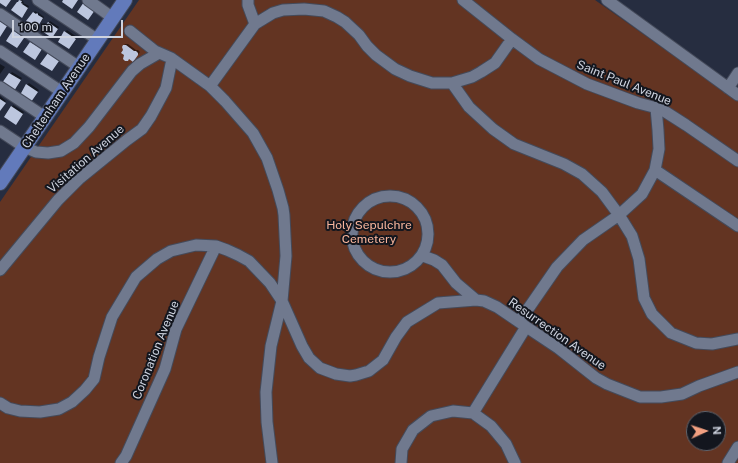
<!DOCTYPE html>
<style>
body{margin:0}
#map{position:relative;width:738px;height:463px;overflow:hidden;background:#262d40;font-family:"Public Sans",sans-serif}
canvas{display:block}
.north{position:absolute;left:686px;top:411px;width:40px;height:40px;box-sizing:border-box;background:#13161e;border:1px solid #5e626b;border-radius:50%;rotate:87deg;font-size:11px;font-weight:700;line-height:16px;text-align:center;color:#ced3df}
.north::after{content:'';display:block;margin:auto;width:14px;height:18px;background:#f2a081;clip-path:polygon(50% 0,100% 100%,50% 72%,0 100%)}
.scale{position:absolute;left:12px;top:20px;width:111px;height:18px;box-sizing:border-box;border:2px solid #ced3df;border-top:0;padding-left:5px;font-size:12px;line-height:14px;white-space:nowrap;color:#ced3df;-webkit-text-stroke:3px #13161e;paint-order:stroke}
</style>
<div id="map">
<canvas width="738" height="463"></canvas>
<div class="north">N</div>
<div class="scale">100 m</div>
</div>
<script>
const c = document.querySelector('canvas').getContext('2d');
c.lineJoin = 'round';
function fill(path, color) {
  c.fillStyle = color;
  c.fill(path, 'evenodd');
}
function toPath(rows) {
  const path = new Path2D();
  for (const r of rows) {
    if (r.length === 3) {
      path.moveTo(r[0] + r[2], r[1]);
      path.arc(r[0], r[1], r[2], 0, 2 * Math.PI);
      continue;
    }
    path.moveTo(r[0], r[1]);
    for (let i = 2; i < r.length; i += 2) path.lineTo(r[i], r[i + 1]);
  }
  return path;
}
function stroke(path, color, width, dash) {
  c.strokeStyle = color;
  c.lineWidth = width;
  c.lineCap = dash ? 'butt' : 'round';
  c.setLineDash(dash || []);
  c.stroke(path);
}
function label(font, color, halo, rows, align = 'center') {
  c.font = font + ' "Public Sans",sans-serif';
  c.lineWidth = 4;
  c.setLineDash([]);
  c.textBaseline = 'middle';
  c.strokeStyle = halo;
  c.fillStyle = color;
  for (const [text, x, y, turn = 0] of rows) {
    c.save();
    c.translate(x, y);
    c.rotate((+turn || 0) * Math.PI / 180);
    c.textAlign = isNaN(turn) ? turn : align;
    if (halo) c.strokeText(text, 0, 0);
    c.fillText(text, 0, 0);
    c.restore();
  }
}
const green = toPath([
 [139,0,595,0,738,101,738,463,0,463,0,202],
 [694,419,718,419,718,443,694,443]
]);
const shadow = toPath([
 [20,0,23,0,22,1,24,2,23,3,29,6,24,15,12,10],
 [35,11,38,13,39,12,39,13,44,17,39,25,28,21],
 [50,21,59,27,54,35,43,31],
 [16,29,25,36,18,45,7,40],
 [67,30,77,37,69,48,65,32],
 [125,44,128,44,136,50,138,50,140,52,132,61,125,55,124,46],
 [0,64,5,67,0,74],
 [12,72,22,78,15,88,4,83],
 [29,83,39,90,31,101,27,85],
 [0,96,6,101,0,110],
 [13,105,24,112,17,122,12,107]
]);
const building = toPath([
 [0,0,11,0,6,7,0,3],
 [19,0,22,1,21,3,23,4,22,4,28,8,22,18,11,10,17,2,18,2],
 [63,0,78,0,72,9,62,2],
 [84,2,95,10,88,20,77,12],
 [33,12,36,14,37,13,38,14,38,15,43,18,37,28,26,21],
 [0,21,7,26,0,37],
 [48,22,58,29,52,38,42,31],
 [13,30,24,38,17,48,6,41],
 [64,31,76,39,69,49,58,42],
 [30,42,42,49,35,60,23,52],
 [123,45,126,45,134,51,136,51,138,53,138,55,133,62,129,59,128,61,125,61,123,59,124,55,121,53,123,50,122,47],
 [48,53,59,61,52,71,40,64],
 [9,73,21,80,14,91,2,83],
 [26,84,38,92,31,102,20,95],
 [0,99,6,103,0,111],
 [11,106,23,114,16,125,4,117]
]);
const minor = toPath([
 [38,0,98,40],
 [88,0,113,18],
 [248,0,248,5,255,24],
 [463,0,512,39,539,59,587,84,638,103,661,109,686,125,738,161],
 [607,0,738,95],
 [0,14,79,67],
 [130,31,155,51,171,58,210,86,225,101,253,133,267,158,278,190,283,208,284,215,286,256,282,301,271,346,266,392,267,422,272,463],
 [0,51,62,92],
 [452,83,469,107,493,129,514,144,564,164,582,174,602,192,619,215,632,236,639,259,644,298,652,314,671,333,696,343,712,344,738,339],
 [210,86,255,24,273,13,283,10,304,9,324,11,337,17,345,22,359,35,367,46,376,55,395,69,410,76,432,83,452,83,472,77,481,72,495,63,512,39],
 [0,87,45,117],
 [728,88,738,73],
 [0,131,24,147,36,152,48,153,61,151,74,143,89,127,132,71,140,64,159,53],
 [655,170,738,226],
 [390,234,38],
 [423,256,434,260,442,265,456,283,476,300],
 [0,270,58,200,79,179,127,140,142,129,151,116,166,88,172,59],
 [519,322,557,267,583,240,619,215,642,194,655,170,659,149,658,130,656,108],
 [0,403,8,408,20,411,40,412,59,409,72,402,85,390,94,379,99,357,112,317,136,277,157,259,171,251,196,245,216,246,227,250,238,255,249,261,270,283,282,301,302,346,309,358,320,368,336,374,350,376,356,375,369,371,383,360,396,337,407,322,438,303,476,300,484,301,497,307,519,322,558,348,596,378,607,384,640,397,661,397,682,394,699,386,738,372],
 [473,413,526,327],
 [121,463,126,456,165,369,176,329,216,246],
 [401,463,402,449,413,430,431,416,453,411,473,413,491,426,506,444,515,463],
 [728,463,738,447]
]);
const major = toPath([
 [0,183,125,0]
]);
const streetNames = [
 ["Saint Paul Avenue",624,83,22],
 ["Cheltenham Avenue",56,101,-56],
 ["Visitation Avenue",86,159,-41],
 ["Resurrection Avenue",557,334,35],
 ["Coronation Avenue",156,350,-68]
];
const parkNames = [
 ["Holy Sepulchre",369,225],
 ["Cemetery",369,239]
];
fill(green, '#633422');
fill(shadow, '#0007');
fill(building, '#bcc6de');
stroke(minor, '#444a5a', 13);
stroke(major, '#444a5a', 16);
stroke(minor, '#70798e', 11);
stroke(major, '#627abb', 14);
label('12px', '#ced3df', '#13161e', streetNames);
label('12px', '#f8b59c', '#13161e', parkNames);
</script>
